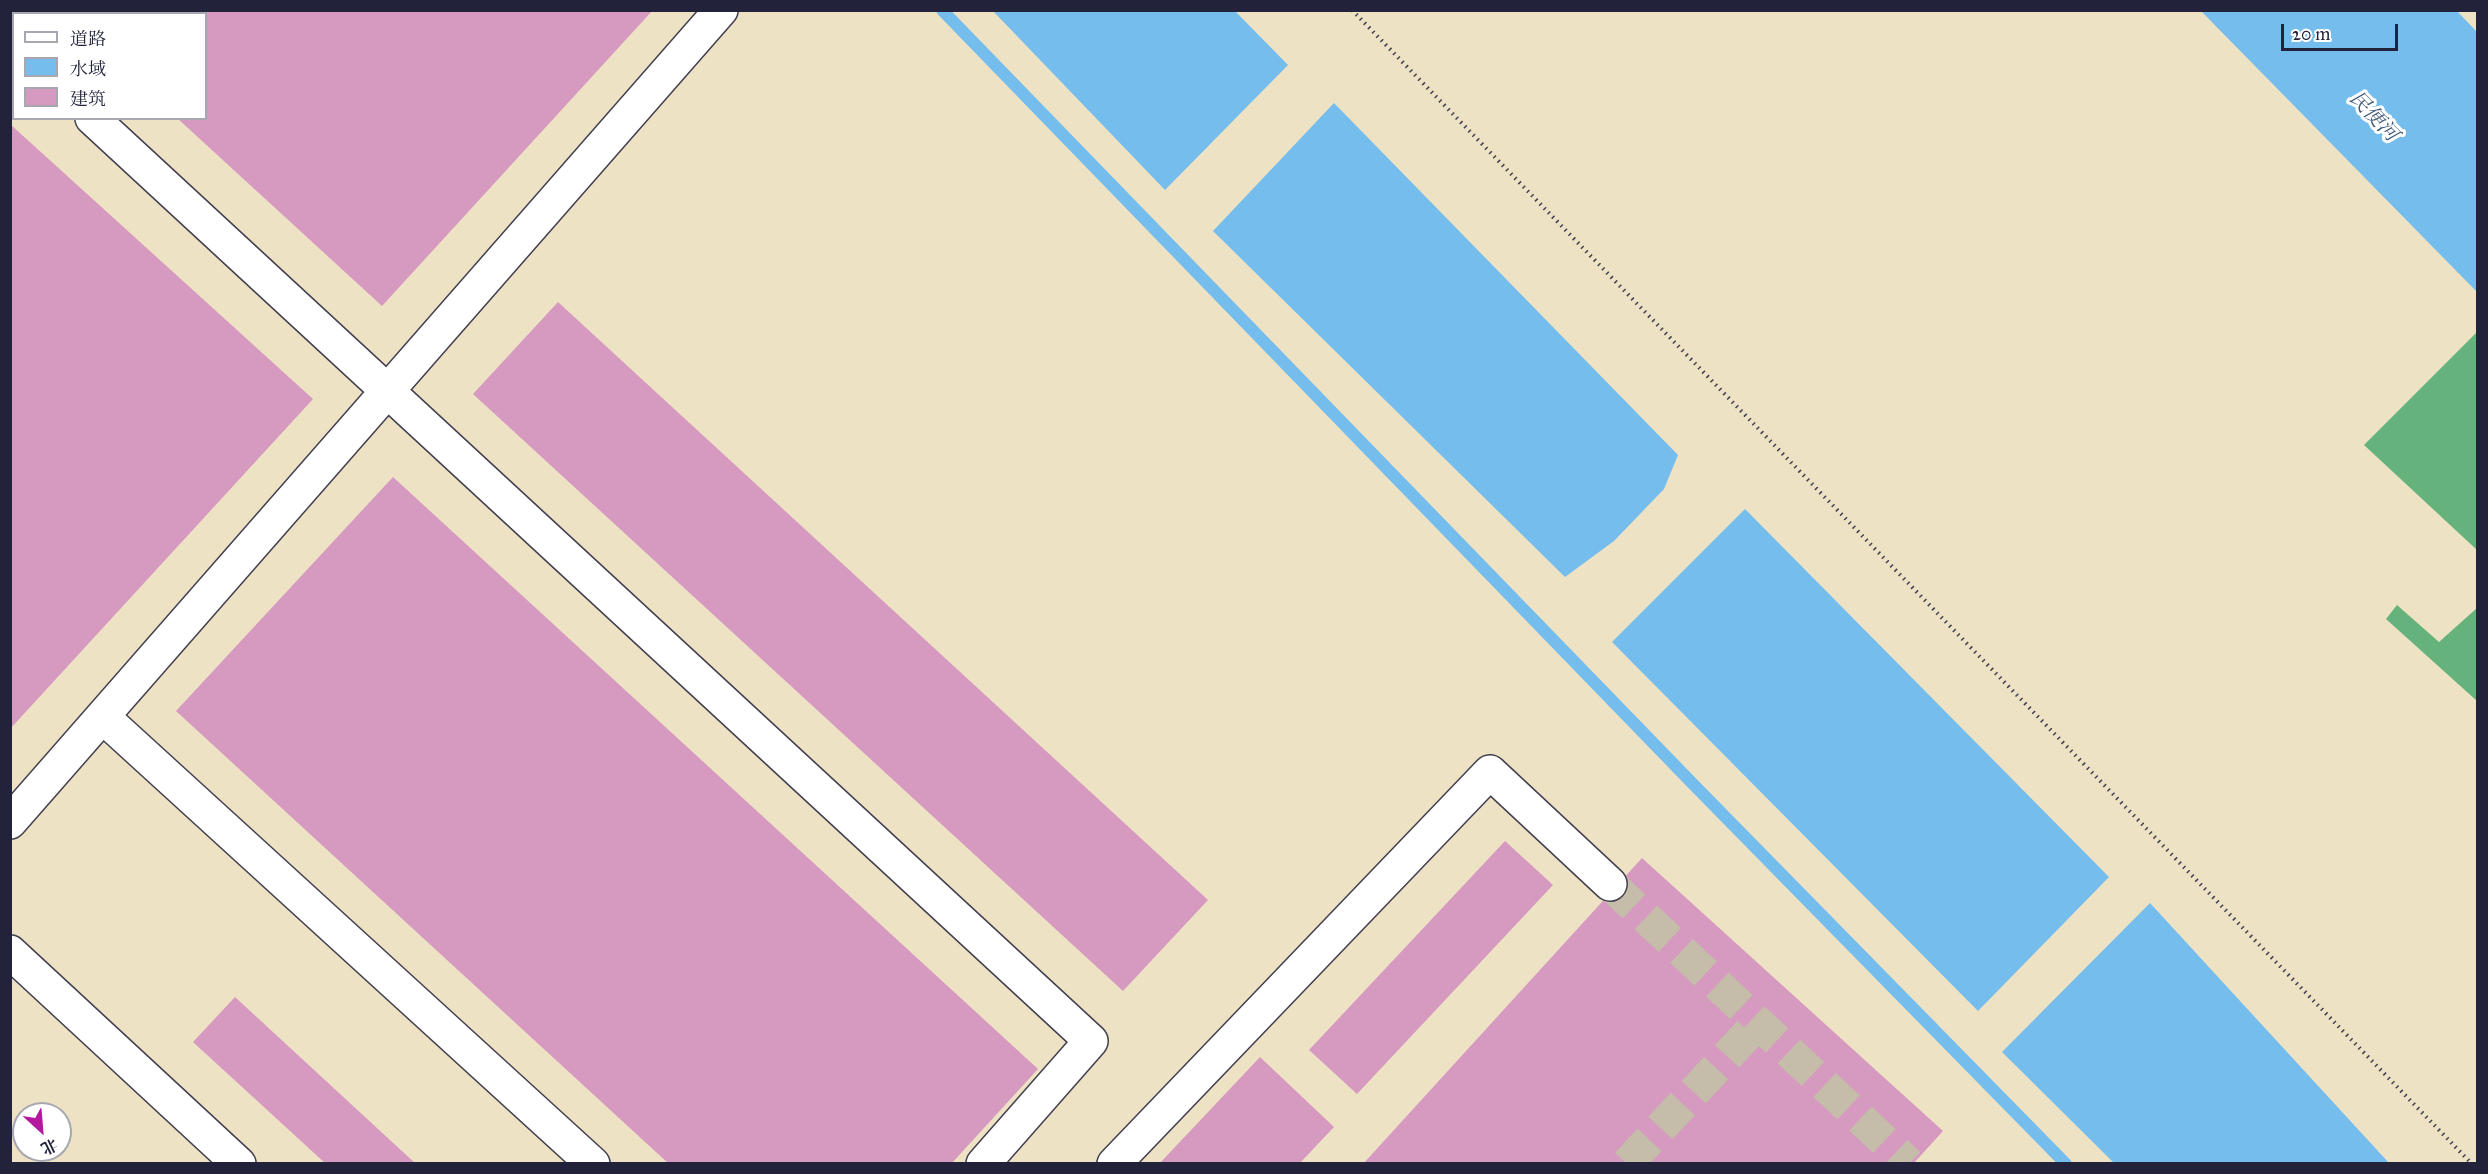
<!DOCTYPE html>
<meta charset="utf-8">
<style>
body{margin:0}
#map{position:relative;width:2488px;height:1174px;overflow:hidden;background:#eee2c4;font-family:"IM FELL Great Primer","Noto Serif SC",serif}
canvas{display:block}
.frame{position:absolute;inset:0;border:12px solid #22223b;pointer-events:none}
.legend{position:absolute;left:12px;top:12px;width:195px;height:108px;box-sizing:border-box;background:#fff;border:2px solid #a7a7b1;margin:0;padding:8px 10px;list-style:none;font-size:18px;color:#22223b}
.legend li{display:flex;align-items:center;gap:12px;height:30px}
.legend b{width:30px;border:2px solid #a7a7b1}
.north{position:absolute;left:12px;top:1102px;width:60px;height:60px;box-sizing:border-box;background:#fff;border:2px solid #a7a7b1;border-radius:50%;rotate:154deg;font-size:16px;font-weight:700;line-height:24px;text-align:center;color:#22223b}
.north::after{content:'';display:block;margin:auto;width:21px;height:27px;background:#b5179e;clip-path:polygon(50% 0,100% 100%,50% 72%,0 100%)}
.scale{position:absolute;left:2281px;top:24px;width:117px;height:27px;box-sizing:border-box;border:3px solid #22223b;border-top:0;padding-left:8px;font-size:18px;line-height:21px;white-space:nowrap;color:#22223b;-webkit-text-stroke:4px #fff;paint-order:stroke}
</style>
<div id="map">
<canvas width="2488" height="1174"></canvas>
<div class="frame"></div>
<ul class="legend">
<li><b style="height:8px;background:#fff"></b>道路</li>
<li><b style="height:16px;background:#74bdec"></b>水域</li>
<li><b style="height:16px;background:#d699c0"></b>建筑</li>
</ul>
<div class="north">北</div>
<div class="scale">20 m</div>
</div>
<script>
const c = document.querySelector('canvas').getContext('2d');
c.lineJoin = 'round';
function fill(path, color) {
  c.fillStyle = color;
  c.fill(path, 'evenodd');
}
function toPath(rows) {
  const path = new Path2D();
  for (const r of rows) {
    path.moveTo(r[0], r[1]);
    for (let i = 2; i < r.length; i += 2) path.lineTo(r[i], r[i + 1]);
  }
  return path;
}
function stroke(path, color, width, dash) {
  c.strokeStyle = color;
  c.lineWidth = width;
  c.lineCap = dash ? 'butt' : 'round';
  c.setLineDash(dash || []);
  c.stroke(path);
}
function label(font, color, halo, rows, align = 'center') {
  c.font = font + ' "IM FELL Great Primer","Noto Serif SC",serif';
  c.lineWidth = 6;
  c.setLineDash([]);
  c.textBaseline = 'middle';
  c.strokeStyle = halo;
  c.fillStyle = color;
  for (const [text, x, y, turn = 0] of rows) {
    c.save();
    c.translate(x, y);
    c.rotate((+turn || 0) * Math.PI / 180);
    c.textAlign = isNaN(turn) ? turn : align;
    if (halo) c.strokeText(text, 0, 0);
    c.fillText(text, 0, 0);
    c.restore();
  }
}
const forest = toPath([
 [2477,332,2477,550,2364,445],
 [2397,605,2439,642,2477,608,2477,701,2386,619]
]);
const water = toPath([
 [993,11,1235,11,1288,65,1165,190],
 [2201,11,2457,11,2477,32,2477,292],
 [1334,103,1678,455,1664,489,1614,541,1565,577,1213,231],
 [1745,509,2109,877,1978,1011,1612,642],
 [2150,903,2389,1163,2114,1163,2002,1052]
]);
const stream = toPath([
 [942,10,1693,784,2066,1164]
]);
const building = toPath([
 [59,10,653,10,382,306,177,118,206,118,206,14,62,14],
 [10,124,313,399,10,729],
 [558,302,1208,900,1123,991,473,394],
 [393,477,1038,1069,951,1164,669,1164,176,711],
 [1505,841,1553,885,1357,1094,1309,1050],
 [1642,858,1943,1131,1913,1164,1363,1164],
 [235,997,416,1164,326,1164,193,1042],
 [1260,1057,1334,1127,1299,1164,1159,1164]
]);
const minorTunnel = toPath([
 [1610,884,1909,1164],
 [1627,1164,1758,1023]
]);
const path = toPath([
 [1352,10,2472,1164]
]);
const minor = toPath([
 [10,43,14,46],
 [92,118,1091,1041,983,1164],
 [103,717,593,1164],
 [10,822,721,10],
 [10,952,239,1164],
 [1114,1164,1490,772,1610,884]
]);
const waterNames = [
 ["民便河",2373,117,46]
];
fill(forest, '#66b27c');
fill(water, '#74bdec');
stroke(stream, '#74bdec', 12);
fill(building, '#d699c0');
stroke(minorTunnel, '#c5bca9', 33, [33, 16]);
stroke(minor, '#413f50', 36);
stroke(path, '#413f50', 4, [1.5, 4.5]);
stroke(minor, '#fff', 33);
label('italic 20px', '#3f5879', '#fff', waterNames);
</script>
